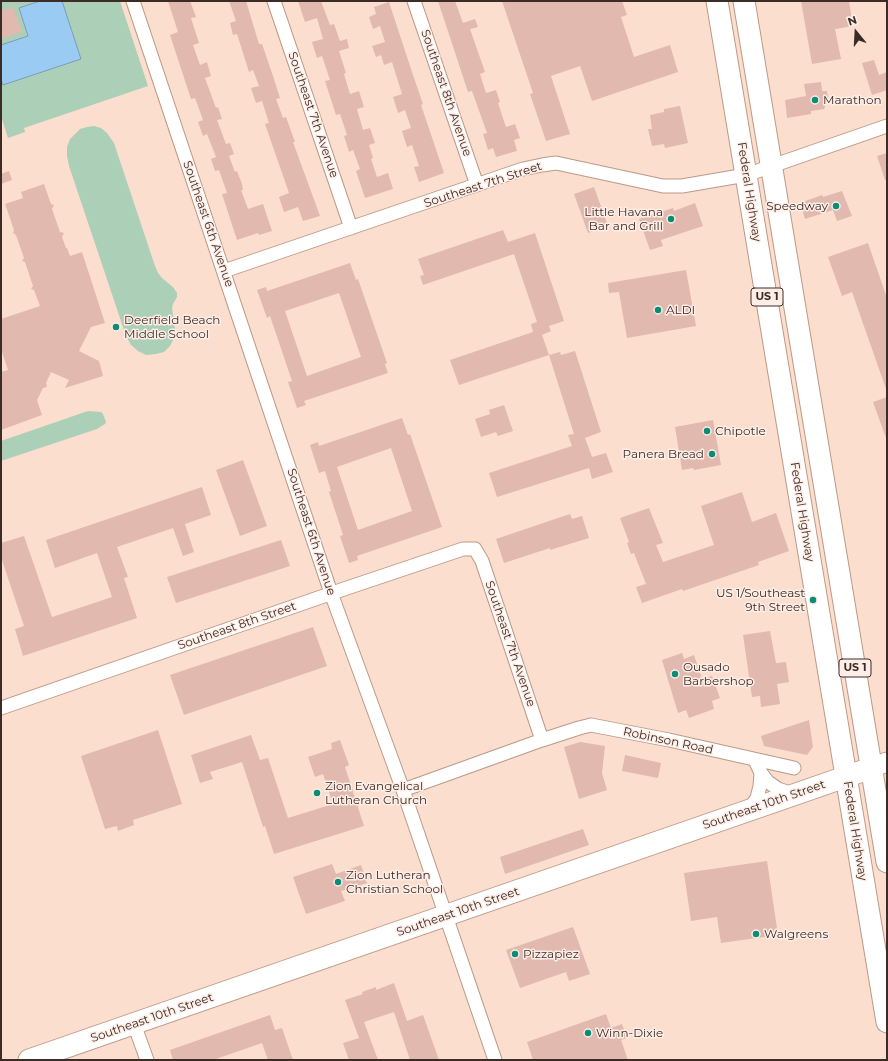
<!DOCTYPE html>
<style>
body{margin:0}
#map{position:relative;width:888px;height:1061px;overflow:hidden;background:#fcdece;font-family:Montserrat,sans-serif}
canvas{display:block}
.frame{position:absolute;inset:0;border:2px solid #3b2d26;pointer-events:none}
.north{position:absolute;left:836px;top:12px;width:40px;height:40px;-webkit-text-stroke:3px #feeee7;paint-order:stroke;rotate:342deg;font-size:11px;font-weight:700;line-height:16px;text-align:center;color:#3b2d26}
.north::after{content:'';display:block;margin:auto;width:14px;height:18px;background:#3b2d26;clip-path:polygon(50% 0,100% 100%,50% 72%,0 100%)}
</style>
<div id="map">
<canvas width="888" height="1061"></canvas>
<div class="frame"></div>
<div class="north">N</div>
</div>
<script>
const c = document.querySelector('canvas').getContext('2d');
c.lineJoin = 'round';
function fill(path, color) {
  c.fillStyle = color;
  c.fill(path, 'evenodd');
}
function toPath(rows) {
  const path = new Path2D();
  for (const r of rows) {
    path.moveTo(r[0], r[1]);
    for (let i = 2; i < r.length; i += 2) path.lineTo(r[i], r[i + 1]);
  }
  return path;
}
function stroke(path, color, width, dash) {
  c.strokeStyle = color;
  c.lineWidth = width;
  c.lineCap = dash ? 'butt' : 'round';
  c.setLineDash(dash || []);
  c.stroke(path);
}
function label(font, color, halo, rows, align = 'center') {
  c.font = font + ' Montserrat,sans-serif';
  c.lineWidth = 3;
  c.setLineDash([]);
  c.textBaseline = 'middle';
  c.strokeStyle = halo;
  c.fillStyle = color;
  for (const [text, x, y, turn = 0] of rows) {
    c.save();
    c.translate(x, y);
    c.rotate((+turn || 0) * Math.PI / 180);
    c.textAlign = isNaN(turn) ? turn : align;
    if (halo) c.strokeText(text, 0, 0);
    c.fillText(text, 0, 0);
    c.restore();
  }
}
const green = toPath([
 [1,1,120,1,148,86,24,128,25,132,8,138,1,116],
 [94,126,101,128,107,133,114,143,155,266,158,273,162,278,173,287,177,293,177,297,173,304,172,308,175,329,174,338,170,346,164,352,156,354,146,355,138,351,131,345,126,336,69,166,67,156,67,147,70,139,80,129,87,127],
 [88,411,101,412,103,414,106,422,105,424,97,429,1,461,1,441]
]);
const water = toPath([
 [40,1,62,1,81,59,3,85,1,80,1,45,28,36,19,8,40,1]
]);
const building = toPath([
 [168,1,190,1,196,17,191,18,199,43,193,45,200,65,207,62,211,76,205,78,216,108,218,107,222,119,217,120,226,144,230,143,234,154,229,156,235,172,237,171,242,184,243,190,241,190,248,209,263,204,272,231,259,235,258,233,237,240,222,194,227,193,219,170,215,171,211,159,216,157,207,134,203,136,198,122,203,120,195,98,191,99,170,35,178,32],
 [229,1,246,1,259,44,262,44,272,73,280,98,276,99,283,118,286,117,295,142,293,142,320,216,303,221,298,207,284,212,279,197,289,193,265,124,269,123,262,101,256,103,251,88,259,86,253,70,249,72,237,34,233,35,230,23,236,21],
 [298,1,321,1,330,25,334,24,340,41,347,39,349,48,339,51,346,73,344,74,350,94,359,91,364,107,357,109,363,130,370,128,375,143,369,145,373,158,371,159,377,177,388,173,393,189,365,198,356,171,360,169,353,150,349,152,344,136,347,135,340,114,336,115,325,81,330,80,322,56,317,58,312,42,323,39,317,18,305,22],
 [438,1,455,1,463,23,475,19,478,27,470,29,485,72,480,74,486,93,496,90,500,102,498,103,506,127,515,124,520,138,514,140,517,151,496,157,493,148,488,150,483,134,487,133,472,91,468,92],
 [502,1,622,1,627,15,621,17,634,57,670,45,678,72,592,101,580,66,551,76,570,134,546,141,530,94,533,93],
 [801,1,849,1,853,26,835,29,841,59,812,64],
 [389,2,413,75,423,104,421,105,444,173,419,182,414,167,419,166,412,145,407,147,402,131,411,128,405,110,398,113,393,97,402,94,392,62,384,65,381,55,376,57,372,46,385,42,380,26,373,29,369,17,376,14,374,7],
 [13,7,22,32,1,39,1,11],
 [874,60,879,75,887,72,887,90,872,95,862,63],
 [821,82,822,91,827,91,828,98,824,109,811,111,811,114,787,118,785,100,806,96,804,84],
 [680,106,688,143,665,148,664,144,652,146,648,129,652,129,650,115,664,112,664,109],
 [887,153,887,180,885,180,877,156],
 [9,171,12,180,1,184,1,174],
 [44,184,51,204,54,205,52,209,60,232,64,233,62,237,66,248,67,248,70,256,82,252,105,323,91,327,79,351,99,361,103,376,65,388,69,380,51,372,46,383,47,387,43,388,37,400,42,415,1,430,1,372,8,370,1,349,1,319,40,306,34,290,31,289,33,286,25,262,22,261,24,258,16,235,13,233,14,230,5,204,23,198,21,192],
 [594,187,608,226,588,233,574,194],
 [842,191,852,216,837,221,833,210,805,219,800,203,822,195,823,197],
 [695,203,703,226,661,240,663,246,650,250,639,219,673,208,674,211],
 [503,230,508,242,535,233,564,321,549,326,551,331,542,335,549,355,459,385,450,360,533,332,531,324,537,322,514,254,423,285,420,276,424,275,418,259],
 [868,243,887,298,887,389,886,389,852,292,842,296,828,257],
 [350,263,356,280,358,279,387,363,385,364,388,373,304,401,306,405,297,408,288,382,292,381,270,316,267,318,257,290,266,287,267,291],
 [339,293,361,357,307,376,285,311],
 [686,270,696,326,627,338,619,292,609,293,608,283],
 [575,351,601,432,585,438,592,457,606,453,613,472,592,479,589,468,497,497,489,473,572,446,568,435,574,434,549,355,560,352,561,355],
 [887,397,887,437,886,438,873,402],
 [504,405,513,431,498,436,496,432,481,437,475,419,490,414,489,410],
 [402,418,408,435,410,434,442,527,357,556,358,560,349,563,340,536,343,535,329,492,331,491,325,471,319,473,310,445,318,442,319,446],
 [391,448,412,511,358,530,337,467],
 [713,420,721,465,694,470,693,468,682,470,675,427],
 [243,460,267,526,240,536,216,470],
 [202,487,211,515,185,524,194,552,183,556,173,528,117,547,128,577,124,578,137,618,23,656,15,629,24,626,1,557,1,543,24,536,52,617,112,597,97,553,55,568,46,540],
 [742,492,752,522,776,513,789,551,758,562,759,565,683,591,682,589,642,603,636,587,646,584,634,553,631,554,627,543,629,542,620,518,649,508,663,543,656,545,663,562,714,545,701,506],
 [570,514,572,519,582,516,589,538,550,550,550,548,504,563,496,539],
 [281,540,290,566,176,603,167,577],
 [313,627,327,666,184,715,170,675],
 [770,631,776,663,786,662,789,682,777,684,780,704,761,707,760,696,752,697,743,635],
 [682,653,684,659,694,655,702,679,712,676,720,698,712,701,714,709,689,718,686,710,678,713,662,660],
 [809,720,813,747,807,755,764,746,761,736],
 [158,730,182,804,133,820,134,825,118,831,117,826,105,829,81,756],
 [251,735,260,760,268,758,288,818,333,804,323,774,315,777,308,757,332,749,331,743,340,740,349,765,345,767,364,826,274,854,265,826,263,827,242,762,210,772,213,779,200,783,191,755],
 [580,742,605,746,602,773,607,790,579,799,564,747],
 [625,755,661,763,658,778,622,771],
 [583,829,589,845,505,874,500,857],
 [767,861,778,935,721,943,717,917,691,921,684,873],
 [332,864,336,874,361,865,367,883,341,891,345,901,306,914,293,877],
 [573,927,590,974,569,981,566,972,520,988,506,950],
 [394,983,407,1021,423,1015,439,1060,410,1060,394,1012,364,1022,378,1060,349,1060,343,1043,359,1038,345,1000,363,994,362,992,376,987,376,990],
 [606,1014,611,1028,622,1024,627,1038,621,1040,628,1060,533,1060,527,1042],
 [270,1015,275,1030,282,1028,293,1060,268,1060,262,1043,213,1060,173,1060,170,1050]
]);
const street = toPath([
 [133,1,331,593,403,790,495,1060],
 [274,1,351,228],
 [414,1,477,185],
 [224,271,523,169,542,165,556,163,663,186,682,186,746,175,887,126],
 [1,708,344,589,463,549,475,549,482,561,542,740],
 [755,760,761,773,768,782,778,789,793,794],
 [403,790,542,740,579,728,591,725,669,740,794,768],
 [749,810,757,798,760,786,761,773],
 [134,1024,147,1060]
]);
const secondary = toPath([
 [871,768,887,762]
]);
const primary = toPath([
 [717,1,887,1022],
 [744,1,887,862],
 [29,1060,871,768]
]);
const markers = [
 [815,100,4,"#0a8d74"],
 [836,206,4,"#0a8d74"],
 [671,219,4,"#0a8d74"],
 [658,310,4,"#0a8d74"],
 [116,327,4,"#0a8d74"],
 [707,431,4,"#0a8d74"],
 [712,454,4,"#0a8d74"],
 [813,600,4,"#0a8d74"],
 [675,674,4,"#0a8d74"],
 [317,793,4,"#0a8d74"],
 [338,882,4,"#0a8d74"],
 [756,934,4,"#0a8d74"],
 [515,954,4,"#0a8d74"],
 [588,1033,4,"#0a8d74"]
];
const shields = [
 [767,297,32],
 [855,668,32]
];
const shieldNames = [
 ["US 1",767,297],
 ["US 1",855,668]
];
const streetNames = [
 ["Southeast 8th Avenue",446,93,71],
 ["Southeast 7th Avenue",313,115,71],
 ["Southeast 7th Street",483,185,-18],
 ["Federal Highway",749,192,81],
 ["Southeast 6th Avenue",208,224,71],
 ["Federal Highway",802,512,81],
 ["Southeast 6th Avenue",311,532,72],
 ["Southeast 8th Street",237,626,-19],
 ["Southeast 7th Avenue",510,644,71],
 ["Robinson Road",668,741,12],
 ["Southeast 10th Street",764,805,-19],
 ["Federal Highway",855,831,81],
 ["Southeast 10th Street",458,912,-19],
 ["Southeast 10th Street",152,1018,-19]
];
const poiNames = [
 ["Marathon",823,100],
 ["Speedway",828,206,"right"],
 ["Little Havana",663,212,"right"],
 ["Bar and Grill",663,226,"right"],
 ["ALDI",666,310],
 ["Deerfield Beach",124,320],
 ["Middle School",124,334],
 ["Chipotle",715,431],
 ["Panera Bread",704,454,"right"],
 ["US 1/Southeast",805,593,"right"],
 ["9th Street",805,607,"right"],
 ["Ousado",683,667],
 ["Barbershop",683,681],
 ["Zion Evangelical",325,786],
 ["Lutheran Church",325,800],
 ["Zion Lutheran",346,875],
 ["Christian School",346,889],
 ["Walgreens",764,934],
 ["Pizzapiez",523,954],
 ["Winn-Dixie",596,1033]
];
fill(green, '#accfb8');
fill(water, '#9acbf3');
stroke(water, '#7e9cb6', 1);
fill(building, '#e1b9ae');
stroke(street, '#bc9987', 15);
stroke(secondary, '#bc9987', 21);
stroke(primary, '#bc9987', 23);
stroke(street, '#fff', 13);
stroke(secondary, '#fff', 19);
stroke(primary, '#fff', 21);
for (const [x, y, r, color] of markers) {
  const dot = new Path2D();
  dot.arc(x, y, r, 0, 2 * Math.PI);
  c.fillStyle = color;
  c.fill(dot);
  stroke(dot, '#feeee7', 1.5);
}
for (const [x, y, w] of shields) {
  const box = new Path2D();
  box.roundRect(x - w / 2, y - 9, w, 18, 3);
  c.fillStyle = '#feeee7';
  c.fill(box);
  stroke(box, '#3b2d26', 1);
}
label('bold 11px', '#3b2d26', null, shieldNames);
label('12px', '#3b2d26', '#feeee7', streetNames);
label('12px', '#3b2d26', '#feeee7', poiNames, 'left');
</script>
